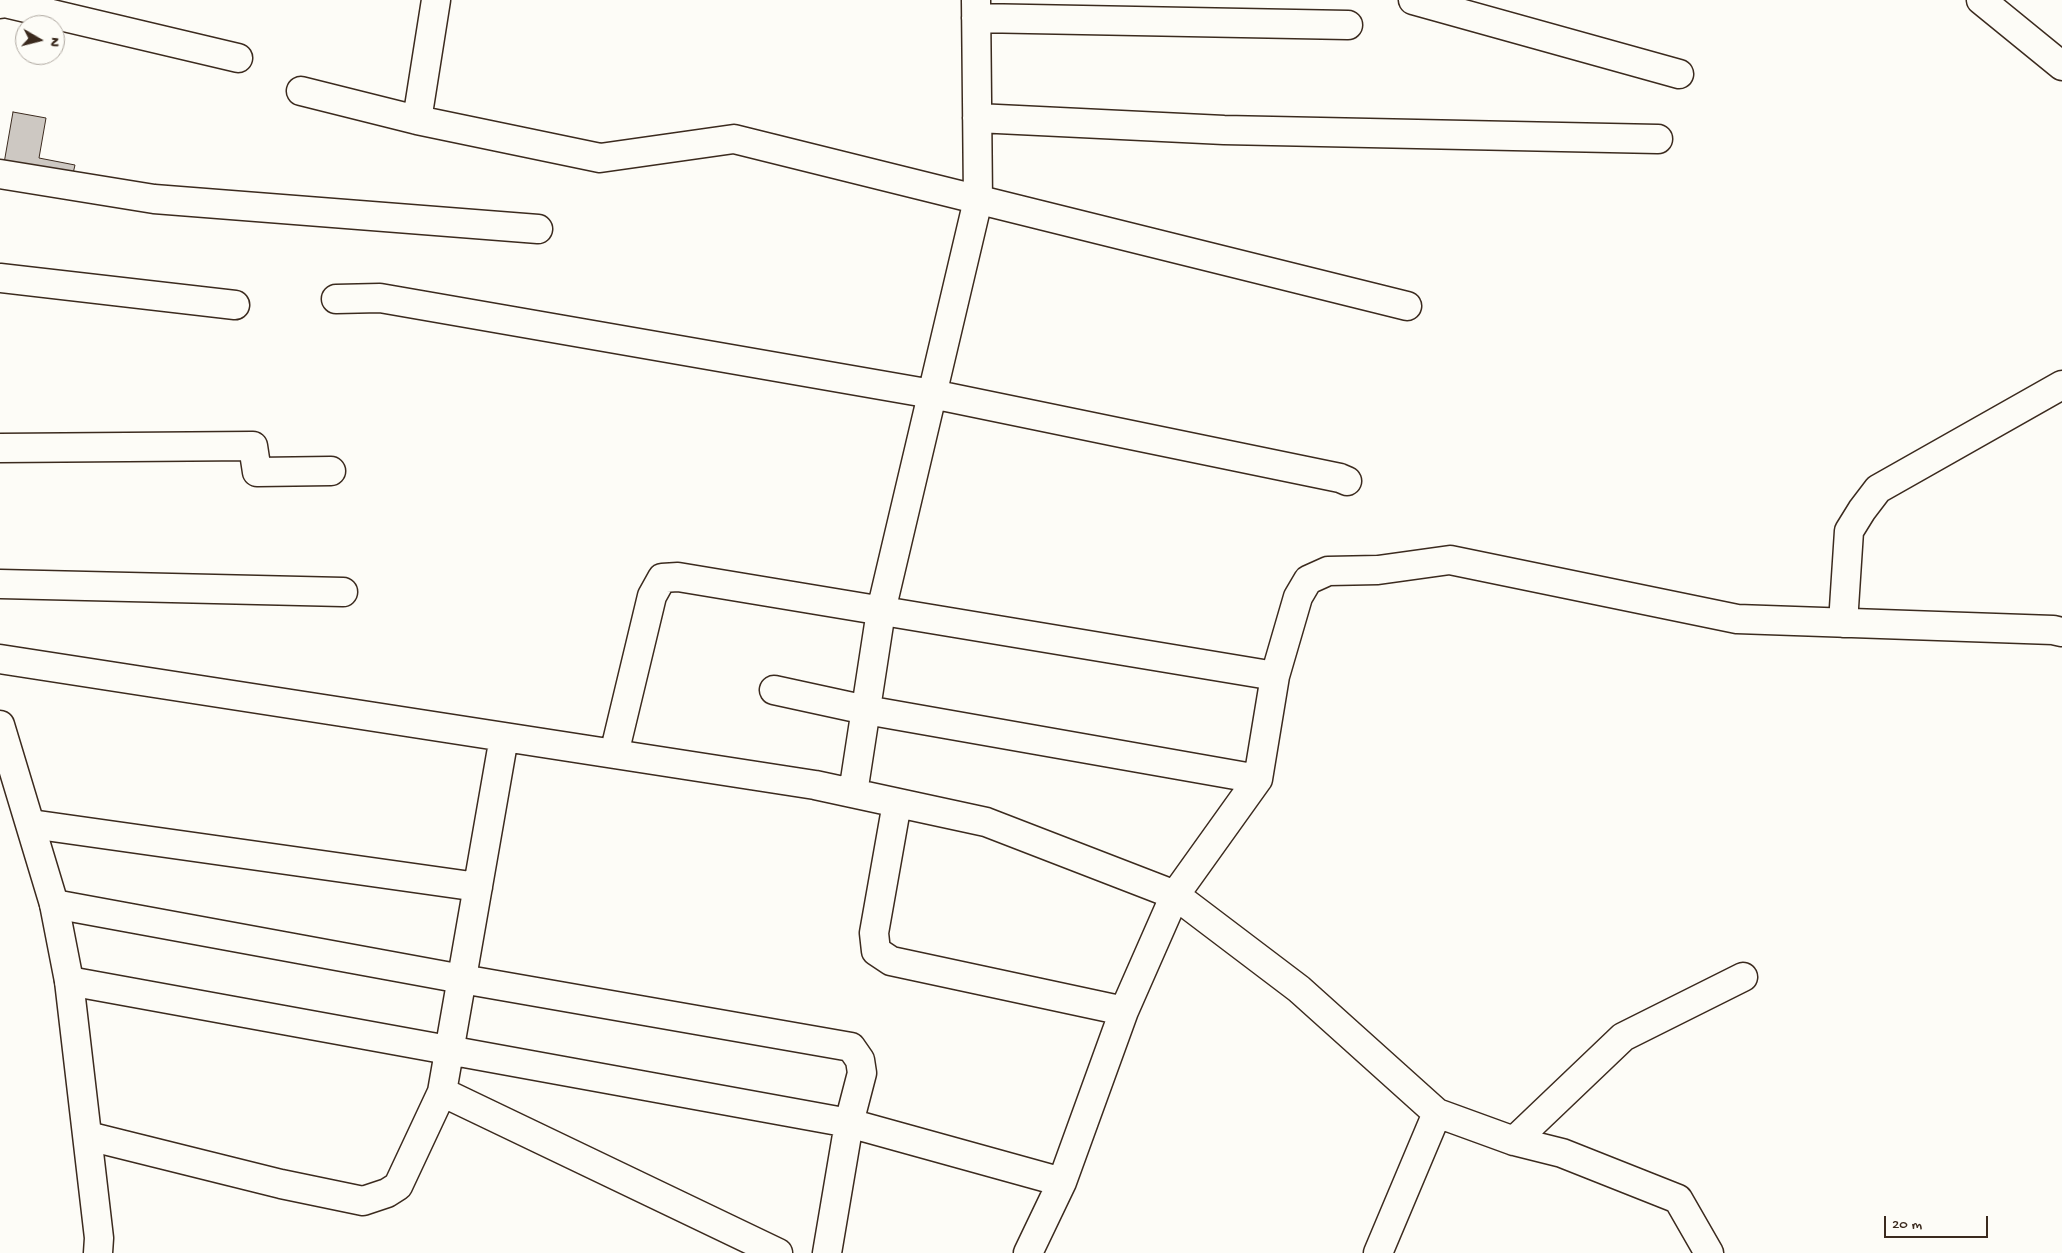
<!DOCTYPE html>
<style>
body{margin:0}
#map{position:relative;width:2062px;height:1253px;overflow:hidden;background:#fdfcf7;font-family:"Gochi Hand",sans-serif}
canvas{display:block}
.north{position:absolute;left:15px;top:15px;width:50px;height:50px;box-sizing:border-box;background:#fdfcf7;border:1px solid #afa8a0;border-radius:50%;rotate:98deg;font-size:14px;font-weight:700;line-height:20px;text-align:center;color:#3b2a1e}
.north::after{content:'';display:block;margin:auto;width:18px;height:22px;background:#3b2a1e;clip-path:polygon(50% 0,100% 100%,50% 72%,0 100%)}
.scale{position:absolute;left:1884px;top:1216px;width:104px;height:22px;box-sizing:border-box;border:2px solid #3b2a1e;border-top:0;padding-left:6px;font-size:15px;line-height:18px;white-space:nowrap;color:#3b2a1e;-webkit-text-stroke:4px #fdfcf7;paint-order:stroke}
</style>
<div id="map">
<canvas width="2062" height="1253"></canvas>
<div class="north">N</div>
<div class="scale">20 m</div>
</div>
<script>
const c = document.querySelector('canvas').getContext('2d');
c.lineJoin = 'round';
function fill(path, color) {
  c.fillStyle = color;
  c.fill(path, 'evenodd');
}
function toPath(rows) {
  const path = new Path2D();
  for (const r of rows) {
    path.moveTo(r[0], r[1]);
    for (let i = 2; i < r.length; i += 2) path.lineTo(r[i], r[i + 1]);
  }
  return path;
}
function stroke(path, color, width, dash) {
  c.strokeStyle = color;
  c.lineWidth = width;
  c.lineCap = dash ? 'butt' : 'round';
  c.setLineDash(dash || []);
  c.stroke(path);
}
const building = toPath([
 [13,112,46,118,39,158,75,165,71,182,3,169,13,112]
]);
const minor = toPath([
 [1413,0,1679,74],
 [1981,0,2062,66],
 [1,2,238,58],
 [976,18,1348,25],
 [301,91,417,120,600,158,734,139,1407,306],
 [977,118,1224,130,1658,139],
 [417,120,436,0],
 [0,174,154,199,538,229],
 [0,278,235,305],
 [336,299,380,298,932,394,1340,478,1347,481],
 [0,448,253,446,257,472,331,471],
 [0,584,343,592],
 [1843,623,1849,531,1862,510,1878,489,2062,385],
 [0,659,815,785,986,822,1175,895,1299,989,1437,1113,1514,1141,1562,1153,1678,1199,1709,1253],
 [774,690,866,710,1258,779],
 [614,754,652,596,662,578,678,577,1275,676],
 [853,793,881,611,978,200,976,0],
 [897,803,874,933,876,951,891,961,1124,1011],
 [31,824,478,887],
 [54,904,462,979,851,1047,860,1060,862,1073,849,1123,827,1253],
 [69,981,849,1123,1062,1182],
 [442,1092,778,1253],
 [88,1136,281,1184,363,1201,387,1193,398,1186,442,1092,504,737],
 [1514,1141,1623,1037,1743,977],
 [1028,1253,1062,1182,1124,1011,1175,895,1258,779,1275,676,1298,597,1308,580,1328,571,1378,570,1450,560,1737,619,2053,630,2062,632],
 [1378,1253,1437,1113]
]);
const tertiary = toPath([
 [0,4,1,0],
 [0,725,54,904,69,981,99,1238,98,1253]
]);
fill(building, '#cdc8c2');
stroke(building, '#3b2a1e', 1);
stroke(minor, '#3b2a1e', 31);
stroke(tertiary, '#3b2a1e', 31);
stroke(minor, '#fdfcf7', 28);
stroke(tertiary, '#fdfcf7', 28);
</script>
